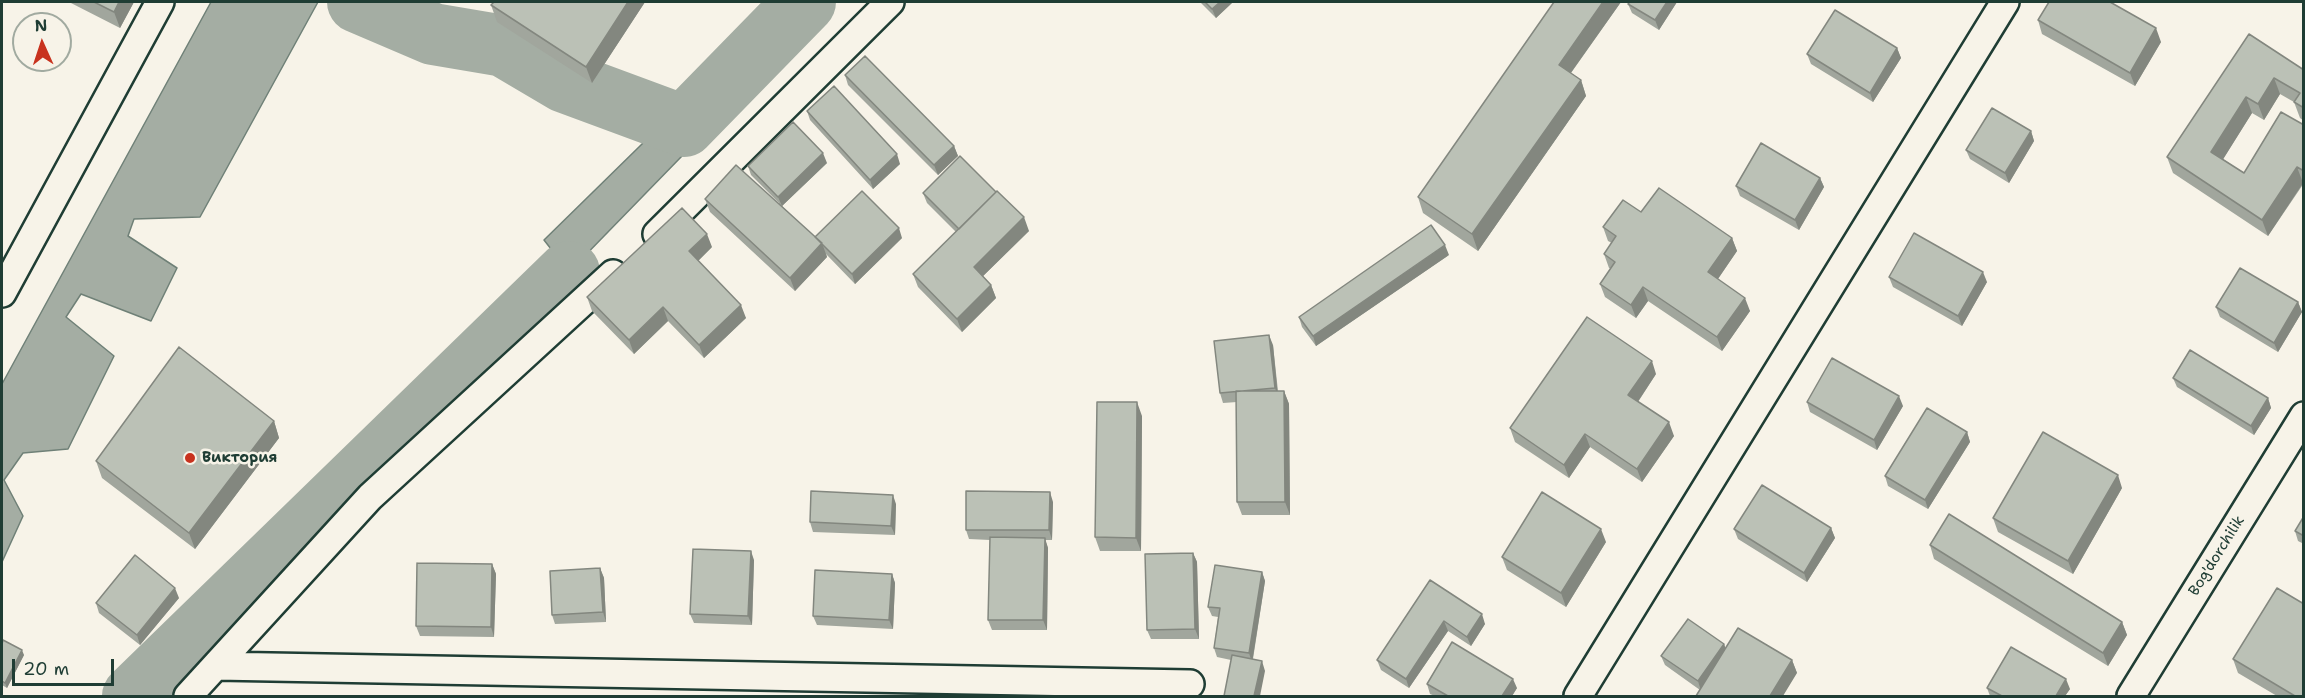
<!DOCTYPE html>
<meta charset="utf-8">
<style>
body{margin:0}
#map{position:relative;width:2305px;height:698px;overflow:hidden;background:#f7f3e8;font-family:"Shantell Sans",sans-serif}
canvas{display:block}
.frame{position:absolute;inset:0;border:3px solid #1f3d34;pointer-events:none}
.north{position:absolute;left:12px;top:12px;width:60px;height:60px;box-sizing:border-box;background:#f7f3e8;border:2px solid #a1aaa0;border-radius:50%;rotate:357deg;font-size:16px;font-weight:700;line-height:24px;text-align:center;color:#1f3d34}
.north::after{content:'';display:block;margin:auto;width:21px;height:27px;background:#c8321e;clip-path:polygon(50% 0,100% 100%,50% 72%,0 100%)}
.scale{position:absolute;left:12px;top:659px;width:102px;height:27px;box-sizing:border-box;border:3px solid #1f3d34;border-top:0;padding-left:8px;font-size:18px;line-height:21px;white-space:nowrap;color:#1f3d34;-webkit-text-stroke:4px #f7f3e8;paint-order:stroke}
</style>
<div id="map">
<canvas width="2305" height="698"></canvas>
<div class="frame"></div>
<div class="north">N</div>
<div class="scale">20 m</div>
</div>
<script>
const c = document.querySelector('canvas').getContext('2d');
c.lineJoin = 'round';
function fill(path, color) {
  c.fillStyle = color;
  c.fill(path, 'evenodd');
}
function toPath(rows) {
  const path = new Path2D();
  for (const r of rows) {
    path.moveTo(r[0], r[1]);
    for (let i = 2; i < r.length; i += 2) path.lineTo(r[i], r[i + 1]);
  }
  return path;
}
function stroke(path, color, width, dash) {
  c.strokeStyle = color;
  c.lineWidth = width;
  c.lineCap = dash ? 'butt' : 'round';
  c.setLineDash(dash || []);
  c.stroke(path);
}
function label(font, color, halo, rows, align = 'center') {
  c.font = font + ' "Shantell Sans",sans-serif';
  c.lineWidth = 5;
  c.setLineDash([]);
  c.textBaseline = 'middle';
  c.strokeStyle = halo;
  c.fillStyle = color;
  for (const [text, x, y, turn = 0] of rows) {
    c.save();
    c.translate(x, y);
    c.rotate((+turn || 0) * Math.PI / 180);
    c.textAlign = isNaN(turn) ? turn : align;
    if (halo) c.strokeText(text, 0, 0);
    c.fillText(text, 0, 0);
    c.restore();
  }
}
const water = toPath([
 [211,2,318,2,200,217,134,219,128,236,177,268,151,321,81,294,66,317,114,356,68,449,23,453,4,480,23,516,2,562,2,384,211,2],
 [787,2,832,2,569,272,544,240,787,2]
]);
const river = toPath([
 [358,2,433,34,504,46,565,82,684,126,805,2],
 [133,696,569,272]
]);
const street = toPath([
 [657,234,890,2],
 [2,293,160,2],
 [217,666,1190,684],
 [188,696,370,497,613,274],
 [1578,696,2005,2],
 [2131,696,2304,416]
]);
const wall = toPath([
 [69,2,134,2,120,28],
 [494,2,645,2,592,83,497,22,491,5],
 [1200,2,1233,2,1216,18],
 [1621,2,1571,73,1581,80,1586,96,1478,251,1423,213,1418,197],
 [1677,2,1659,30,1632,13,1628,4],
 [2038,20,2161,42,2135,86,2042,34],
 [2249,34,2304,70,2304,121,2300,118,2294,102,2280,94,2264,120,2252,113,2223,159,2244,173,2304,125,2304,183,2268,236,2173,173,2167,157],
 [1897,48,1901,58,1873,102,1811,64,1807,54],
 [845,75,954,146,958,156,938,175,848,85],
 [807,111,900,164,873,189,810,120],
 [2031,131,2034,141,2009,183,1970,159,1966,150],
 [827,163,782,206,815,237,902,238,855,284,826,254,827,257,795,291,710,212,705,199,779,203,751,175,748,166],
 [1820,178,1824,187,1799,230,1740,196,1736,186],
 [923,193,1029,231,983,276,991,285,996,298,962,332,918,287,913,274,956,232,927,203],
 [1641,212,1732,238,1737,251,1718,279,1750,311,1722,351,1648,301,1636,318,1605,297,1600,284,1611,269,1609,268,1604,254,1612,243,1608,241,1603,227],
 [712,247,698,261,746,318,704,358,668,321,634,354,592,311,587,297],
 [1449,255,1316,346,1302,327,1299,317],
 [1889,277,1987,282,1962,326,1893,287],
 [2298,302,2302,312,2278,352,2220,317,2216,307],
 [1273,345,1278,391,1284,391,1289,404,1290,515,1242,515,1237,502,1237,402,1223,403,1220,393],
 [1656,374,1638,402,1674,436,1642,482,1590,447,1569,478,1515,442,1510,428],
 [2173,378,2268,398,2271,408,2254,435,2177,387],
 [1807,402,1903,406,1877,450,1810,412],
 [1142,416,1141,551,1100,551,1095,537],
 [274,421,279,438,195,549,102,478,96,461],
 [1967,432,1970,442,1928,509,1888,486,1885,476],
 [2122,488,2073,574,1998,532,1993,518],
 [1053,502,1052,540,1045,540,1048,548,1047,630,992,630,988,620,990,540,969,539,966,530],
 [896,504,895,535,813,532,810,522],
 [2304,516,2304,544,2298,541,2295,531],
 [1831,528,1835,538,1807,582,1738,539,1734,529],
 [1606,542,1566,607,1507,570,1502,557],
 [1930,545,2122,622,2127,635,2108,666,1934,559],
 [1193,553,1197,562,1199,639,1151,639,1147,630],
 [754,560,752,625,694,623,690,614],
 [492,564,496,574,494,637,420,636,416,626],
 [600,568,604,578,606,622,555,624,552,615],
 [1262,572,1265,581,1253,659,1265,671,1231,660,1217,657,1214,648,1218,617,1212,616,1208,607],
 [892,574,895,583,893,629,817,625,813,616],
 [1430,580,1485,624,1471,646,1448,631,1409,688,1381,670,1377,660],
 [179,598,140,645,99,613,96,603],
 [2,644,24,655,7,688,2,685],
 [1724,644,1726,649,1792,660,1797,673,1700,690,1665,665,1661,656],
 [2233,659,2304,696,2277,696,2238,673],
 [1427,684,1517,688,1512,696,1435,696,1430,694],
 [1987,688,2070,689,2065,696,1990,696]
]);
const shadedWall = toPath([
 [119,2,134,2,120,28,114,12],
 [628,2,645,2,592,83,586,67],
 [1220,2,1233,2,1216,18,1212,9],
 [1603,2,1621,2,1565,81,1559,65],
 [1667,2,1677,2,1659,30,1655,20],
 [2156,28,2161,42,2135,86,2130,73],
 [1897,48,1901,58,1873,102,1870,93],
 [2274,78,2280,94,2264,120,2258,104],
 [1581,80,1586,96,1478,251,1472,234],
 [2246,97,2252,113,2217,169,2211,152],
 [2031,131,2034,141,2009,183,2005,173],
 [954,146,958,156,938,175,934,165],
 [823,153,827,163,782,206,778,197],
 [897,154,900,164,873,189,870,180],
 [2297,167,2303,183,2268,236,2262,220],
 [1820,178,1824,187,1799,230,1795,220],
 [1024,217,1029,231,979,280,974,267],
 [899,228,902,238,855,284,852,274],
 [707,234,712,247,694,265,689,251],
 [1732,238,1737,251,1713,286,1708,272],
 [822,243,827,257,795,291,790,278],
 [1445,245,1449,255,1316,346,1313,336],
 [1983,272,1987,282,1962,326,1958,316],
 [991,285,996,298,962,332,957,319],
 [1643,287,1648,301,1636,318,1631,305],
 [1745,298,1750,311,1722,351,1717,337],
 [2298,302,2302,312,2278,352,2274,343],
 [741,305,746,318,704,358,699,345],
 [663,307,668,321,634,354,629,340],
 [1269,335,1273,345,1278,397,1275,388],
 [1652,361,1656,374,1633,409,1628,395],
 [1284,391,1289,404,1290,515,1285,502],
 [1899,396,1903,406,1877,450,1874,440],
 [2268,398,2271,408,2254,435,2251,426],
 [1137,402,1142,416,1141,551,1136,538],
 [274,421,279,438,195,549,189,533],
 [1669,422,1674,436,1642,482,1637,469],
 [1967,432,1970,442,1928,509,1925,500],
 [1585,434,1590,447,1569,478,1564,465],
 [2118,475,2122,488,2073,574,2068,561],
 [1050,492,1053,502,1052,540,1049,530],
 [893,495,896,504,895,535,891,526],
 [1831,528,1835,538,1807,582,1804,573],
 [1601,529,1606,542,1566,607,1561,593],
 [1045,538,1048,548,1047,630,1043,620],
 [751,551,754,560,752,625,748,616],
 [1193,553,1197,562,1199,639,1195,629],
 [492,564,496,574,494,637,491,627],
 [600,568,604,578,606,622,603,612],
 [1262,572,1265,581,1252,663,1249,653],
 [892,574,895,583,893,629,889,620],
 [175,588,179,598,140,645,137,635],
 [1482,614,1485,624,1471,646,1467,637],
 [1444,621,1448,631,1409,688,1406,679],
 [2122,622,2127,635,2108,666,2103,653],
 [1724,644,1727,653,1701,691,1698,681],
 [22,650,24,655,7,688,5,683],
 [1792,660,1797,673,1783,696,1770,696],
 [1262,661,1265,671,1260,696,1254,696],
 [1513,679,1517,688,1512,696,1502,696],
 [2066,679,2070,689,2065,696,2056,696]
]);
const building = toPath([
 [94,2,119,2,114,12,94,2],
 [494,2,628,2,586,67,491,5,494,2],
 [1205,2,1220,2,1212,9,1205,2],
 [1554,2,1603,2,1559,65,1581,80,1472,234,1418,197,1554,2],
 [1630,2,1667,2,1655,20,1628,4,1630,2],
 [2049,2,2110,2,2156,28,2130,73,2038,20,2049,2],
 [1835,10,1897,48,1870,93,1807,54,1835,10],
 [2249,34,2304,70,2304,108,2294,102,2300,93,2274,78,2258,104,2246,97,2211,152,2244,173,2281,112,2304,125,2304,171,2297,167,2262,220,2167,157,2249,34],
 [865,56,954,146,934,165,845,75,865,56],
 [834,86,897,154,870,180,807,111,834,86],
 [1992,108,2031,131,2005,173,1966,150,1992,108],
 [793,122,823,153,778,197,748,166,793,122],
 [1761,143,1820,178,1795,220,1736,186,1761,143],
 [960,156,996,192,959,229,923,193,960,156],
 [736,165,822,243,790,278,705,199,736,165],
 [1659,188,1732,238,1708,272,1745,298,1717,337,1643,287,1631,305,1600,284,1615,262,1604,254,1616,236,1603,227,1623,200,1641,212,1659,188],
 [862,191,899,228,852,274,815,237,862,191],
 [997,191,1024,217,974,267,991,285,957,319,913,274,997,191],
 [682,208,707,234,689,251,741,305,699,345,663,307,629,340,587,297,682,208],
 [1431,225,1445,245,1313,336,1299,317,1431,225],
 [1914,233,1983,272,1958,316,1889,277,1914,233],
 [2240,268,2298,302,2274,343,2216,307,2240,268],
 [1587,317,1652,361,1628,395,1669,422,1637,469,1585,434,1564,465,1510,428,1587,317],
 [1269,335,1275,388,1220,393,1214,341,1269,335],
 [179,347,274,421,189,533,96,461,179,347],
 [2190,350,2268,398,2251,426,2173,378,2190,350],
 [1832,358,1899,396,1874,440,1807,402,1832,358],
 [1236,391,1284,391,1285,502,1237,502,1236,391],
 [1097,402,1137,402,1136,538,1095,537,1097,402],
 [1927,408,1967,432,1925,500,1885,476,1927,408],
 [2043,432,2118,475,2068,561,1993,518,2043,432],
 [1762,485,1831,528,1804,573,1734,529,1762,485],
 [811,491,893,495,891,526,810,522,811,491],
 [966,491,1050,492,1049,530,966,530,966,491],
 [1542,492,1601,529,1561,593,1502,557,1542,492],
 [1949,514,2122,622,2103,653,1930,545,1949,514],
 [2304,516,2304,536,2295,531,2304,516],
 [990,537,1045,538,1043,620,988,620,990,537],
 [693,549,751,551,748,616,690,614,693,549],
 [1193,553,1195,629,1147,630,1145,554,1193,553],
 [135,555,175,588,137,635,96,603,135,555],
 [417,563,492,564,491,627,416,626,417,563],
 [1215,565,1262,572,1249,653,1214,648,1220,608,1208,607,1215,565],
 [600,568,603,612,552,615,550,571,600,568],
 [815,570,892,574,889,620,813,616,815,570],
 [1430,580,1482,614,1467,637,1444,621,1406,679,1377,660,1430,580],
 [2277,588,2304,604,2304,696,2295,696,2233,659,2277,588],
 [1688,619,1724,644,1698,681,1661,656,1688,619],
 [1738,628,1792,660,1770,696,1696,696,1738,628],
 [3,640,22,650,5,683,2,681,2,644,3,640],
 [1452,642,1513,679,1502,696,1448,696,1427,684,1452,642],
 [2011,647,2066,679,2056,696,2002,696,1987,688,2011,647],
 [1232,655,1262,661,1254,696,1224,696,1232,655]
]);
const markers = [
 [190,458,6,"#c8321e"]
];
const poiNames = [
 ["Виктория",202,458]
];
const streetNames = [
 ["Bog'dorchilik",2217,556,-58]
];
fill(water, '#a4ada3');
stroke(water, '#6f8077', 1.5);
stroke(river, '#a4ada3', 62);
stroke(street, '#1f3d34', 32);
stroke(street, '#f7f3e8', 27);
fill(wall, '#a1a69d');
fill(shadedWall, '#83877f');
fill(building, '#bbc1b6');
stroke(building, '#83877f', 1.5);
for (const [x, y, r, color] of markers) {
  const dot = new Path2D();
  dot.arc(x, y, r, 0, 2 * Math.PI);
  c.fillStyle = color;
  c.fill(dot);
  stroke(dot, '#f7f3e8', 2);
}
label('bold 15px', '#1f3d34', '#f7f3e8', poiNames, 'left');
label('15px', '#1f3d34', '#f7f3e8', streetNames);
</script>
